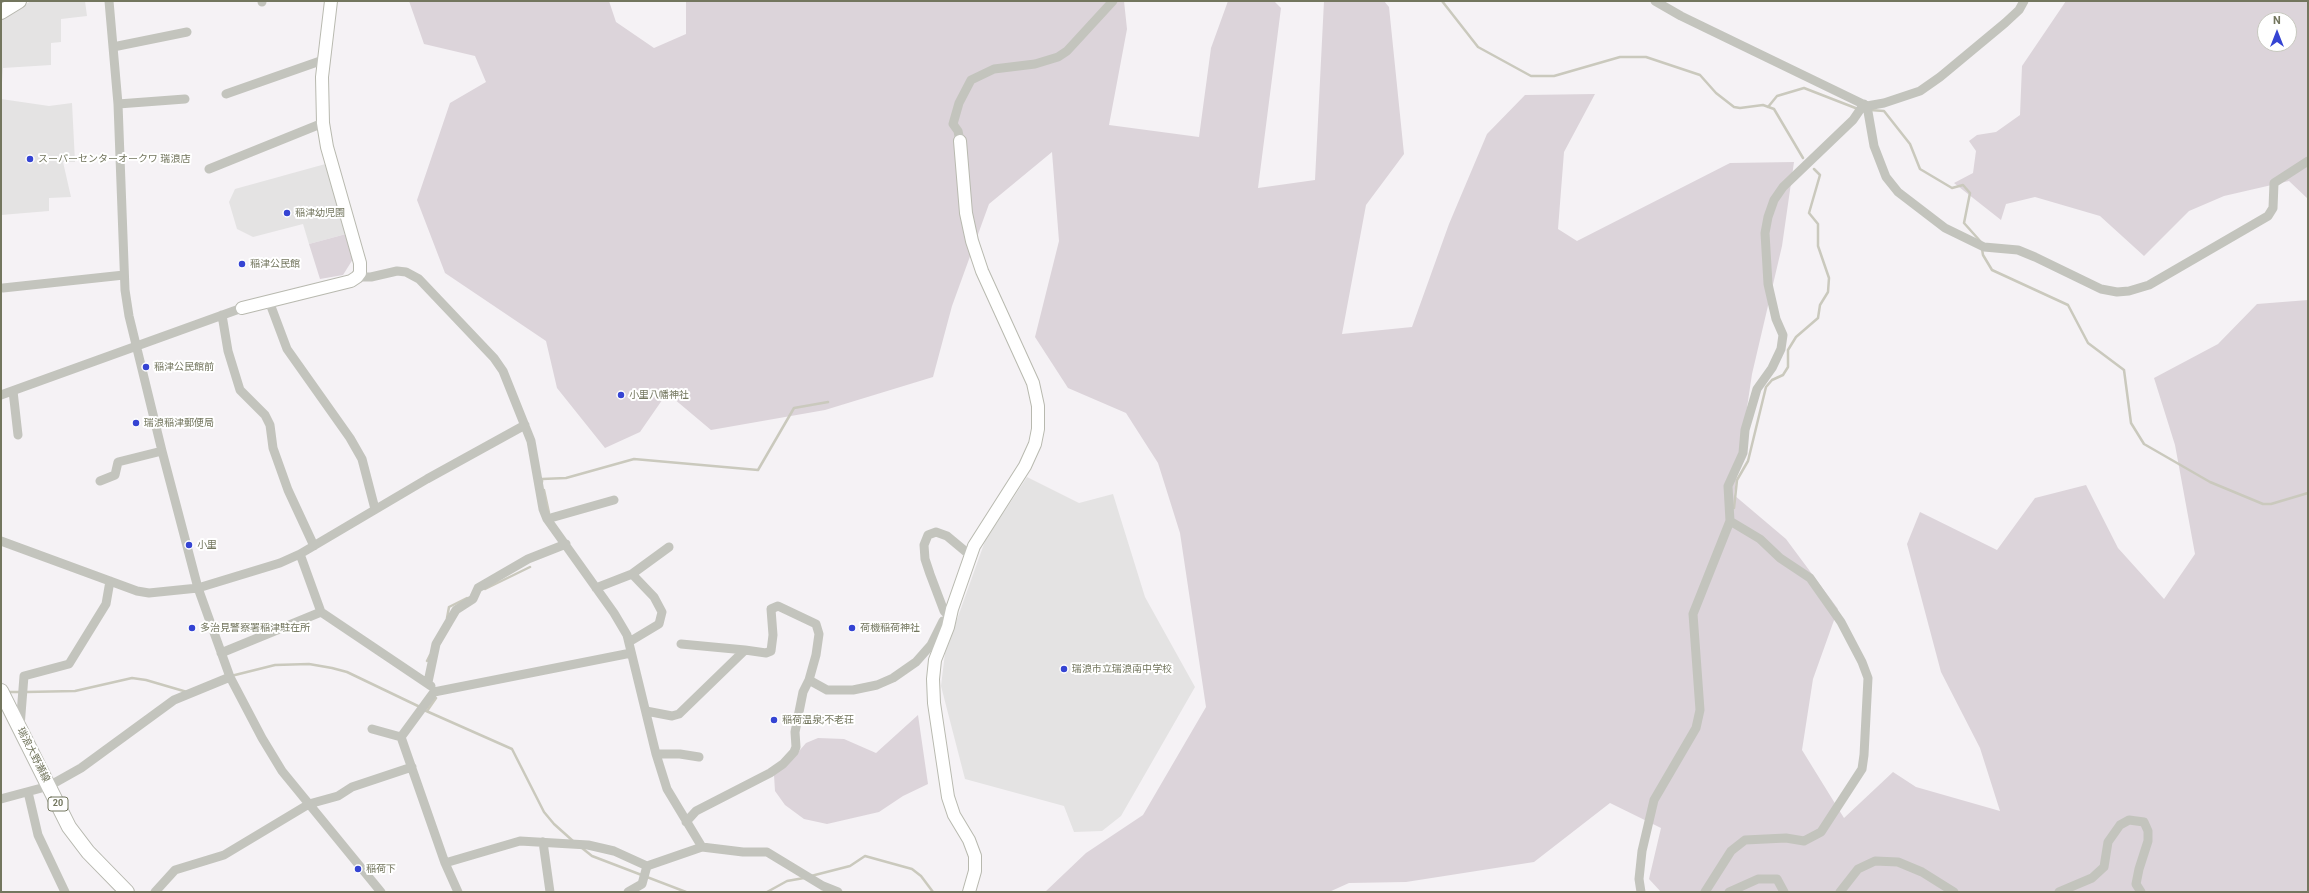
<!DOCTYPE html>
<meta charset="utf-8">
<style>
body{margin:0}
#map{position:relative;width:2309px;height:893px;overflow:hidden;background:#f5f2f5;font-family:Roboto,sans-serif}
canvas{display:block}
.frame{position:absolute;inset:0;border:2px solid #73765e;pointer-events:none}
.north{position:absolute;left:2257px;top:12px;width:40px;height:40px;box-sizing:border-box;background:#fff;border:1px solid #c7c8bf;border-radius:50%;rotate:0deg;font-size:11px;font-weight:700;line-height:16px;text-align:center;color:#73765e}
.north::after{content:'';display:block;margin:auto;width:14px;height:18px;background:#3544d3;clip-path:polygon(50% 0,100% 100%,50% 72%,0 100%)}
</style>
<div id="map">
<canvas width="2309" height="893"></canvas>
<div class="frame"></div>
<div class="north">N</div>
</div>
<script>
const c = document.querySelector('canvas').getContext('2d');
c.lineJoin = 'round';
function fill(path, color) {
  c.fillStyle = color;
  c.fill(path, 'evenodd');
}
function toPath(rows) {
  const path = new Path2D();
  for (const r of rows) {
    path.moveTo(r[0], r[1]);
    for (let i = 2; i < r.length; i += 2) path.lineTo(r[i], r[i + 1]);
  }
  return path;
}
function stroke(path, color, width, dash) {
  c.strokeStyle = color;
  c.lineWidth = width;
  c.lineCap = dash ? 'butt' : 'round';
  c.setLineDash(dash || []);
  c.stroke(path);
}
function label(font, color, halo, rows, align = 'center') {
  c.font = font + ' Roboto,"Noto Sans JP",sans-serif';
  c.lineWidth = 4;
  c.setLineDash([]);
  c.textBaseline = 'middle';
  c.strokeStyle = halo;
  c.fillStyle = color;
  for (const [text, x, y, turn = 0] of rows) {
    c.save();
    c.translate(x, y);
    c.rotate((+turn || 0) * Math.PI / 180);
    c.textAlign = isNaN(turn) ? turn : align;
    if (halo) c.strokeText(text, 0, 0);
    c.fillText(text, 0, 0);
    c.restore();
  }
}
const built = toPath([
 [31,1,85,1,87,16,61,19,61,42,51,43,51,65,3,68,1,97,1,20],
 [1,99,49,106,72,103,75,162,63,162,71,197,49,198,49,211,1,215],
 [329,163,346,234,309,244,303,224,253,237,237,229,229,202,235,189],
 [1027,477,1079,503,1113,494,1145,597,1195,687,1121,816,1102,831,1074,832,1064,806,965,779,941,686,945,653,985,541]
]);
const green = toPath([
 [409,1,609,1,616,22,654,48,686,34,686,1,1124,1,1127,29,1109,125,1199,137,1211,48,1228,1,1274,1,1281,8,1258,188,1315,180,1324,1,1384,1,1389,7,1404,154,1366,205,1342,334,1412,327,1449,224,1487,134,1525,95,1595,94,1564,152,1558,229,1577,241,1730,163,1794,162,1782,246,1752,374,1734,495,1786,539,1838,609,1813,679,1802,750,1844,818,1893,772,1916,787,2000,811,1980,748,1941,672,1907,544,1920,512,1997,550,2035,498,2086,485,2118,548,2164,599,2195,554,2175,445,2154,378,2218,344,2257,304,2308,300,2308,892,1661,892,1649,879,1661,828,1610,803,1534,862,1406,882,1349,883,1329,892,1045,892,1086,853,1143,815,1206,707,1180,533,1158,463,1126,413,1068,388,1035,337,1059,241,1052,152,989,204,952,306,933,377,825,410,711,430,667,393,640,432,605,448,557,388,546,341,445,273,417,200,450,103,486,82,475,56,424,44],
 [2066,1,2308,1,2308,199,2289,181,2224,196,2189,211,2144,256,2100,216,2035,197,2006,204,2001,220,1954,183,1973,173,1976,151,1969,141,1977,135,1996,132,2020,115,2022,66],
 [2265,20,2289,20,2289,44,2265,44],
 [346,234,353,259,343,275,320,279,309,244],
 [918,715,928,784,903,796,879,812,827,824,804,819,785,805,775,791,774,775,787,765,806,743,818,738,844,739,876,753]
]);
const stream = toPath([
 [1442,1,1478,47,1531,76,1554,76,1620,57,1646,57,1700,75,1716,93,1734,107,1740,108,1763,105,1774,109,1803,158],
 [1768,107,1777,96,1804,88,1858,109],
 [1870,110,1884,111,1910,144,1920,169,1952,188,1963,185,1970,193,1964,223,1981,242],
 [1982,249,1983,255,1992,270,2068,305,2088,343,2124,370,2131,423,2144,444,2210,482,2263,504,2271,504,2308,493],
 [542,482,542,479,566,478,634,459,758,470,794,408,828,402],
 [544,490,549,513],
 [1734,508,1737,480,1748,461,1766,387,1772,380,1783,375,1788,367,1788,350,1796,337,1818,318,1820,305,1828,292,1829,278,1818,246,1818,224,1809,213,1820,175,1814,169],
 [485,589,530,567],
 [447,618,449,607,467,598],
 [427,661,430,655],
 [231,676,275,665,309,664,332,668,347,672,420,707],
 [8,692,21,692],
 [26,692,75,691,132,678,146,680,187,692],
 [424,710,512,749,544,812,554,824,573,841],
 [427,711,436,698],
 [582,848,592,856,686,892],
 [811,876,850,866,865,856,912,869,921,876,933,892],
 [767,892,787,881,804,878]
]);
const street = toPath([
 [109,1,118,104,125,290,129,316,162,451,198,588,230,677,262,738,282,771,381,892],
 [1655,1,1681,16,1867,106,1884,103,1920,91,1940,77,2005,23,2019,10,2024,1],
 [262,2,262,1],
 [113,47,187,32],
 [226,94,323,60],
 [118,104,185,99],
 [1867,106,1874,146,1886,177,1898,192,1945,228,1984,247,2018,250,2035,257,2101,289,2117,292,2129,291,2149,285,2268,216,2273,208,2274,183,2308,161],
 [960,141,958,131,953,124,959,103,971,80,994,69,1035,64,1058,57,1067,51,1113,1],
 [209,169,323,123],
 [357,277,371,277,397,271,406,272,419,279,494,358,503,371,531,441,543,509,547,519,614,613,627,635,656,754,667,789,702,847],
 [3,288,124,275],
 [269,301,287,349,350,438,362,459,375,509],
 [222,315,228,351,240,390,265,415,270,425,273,448,288,490,314,546],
 [13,391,18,435],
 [1,395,242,308],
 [100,481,115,475,118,462,162,451],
 [547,519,614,500],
 [1,541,137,591,149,593,198,588,280,563,300,554,427,479,525,425],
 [300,554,321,612,431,686],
 [632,574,669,547],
 [596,588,632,574,654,597,662,612,659,624,629,642],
 [950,617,944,611,930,574,925,559,924,545,928,535,936,532,947,536,971,556],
 [681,644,745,650],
 [221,653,321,612],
 [809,680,827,690,853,690,877,685,893,678,916,662,931,645,943,621,950,621],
 [428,682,436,644,456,610,473,599,478,588,528,559,566,544],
 [646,711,672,716,679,714,745,650,766,653,771,651,773,635,771,609,778,606,816,624,819,634,816,655,809,680,803,692,795,732,796,747,794,752,783,764,770,773,696,811,686,822],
 [20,727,24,676,69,664,106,604,110,581],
 [372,729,401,737],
 [656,754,680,754,699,757],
 [28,792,38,835,65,892],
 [1,799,49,786,81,768,174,700,230,677],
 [543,842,550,892],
 [445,863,520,841,588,845,614,851,647,866,702,847,743,852,767,852,823,886,838,892],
 [155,892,175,870,224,855,309,804,338,796,352,787,412,767],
 [458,892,445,863,401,737,434,692,631,653],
 [628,892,642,884,647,866],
 [1641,892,1639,879,1642,851,1654,800,1696,728,1700,710,1693,614,1730,521,1728,486,1743,453,1745,430,1757,389,1772,368,1781,349,1783,335,1776,319,1768,284,1765,233,1768,217,1774,200,1783,187,1853,120,1864,104],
 [1705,892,1731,851,1745,840,1786,838,1804,841,1821,832,1862,769,1864,755,1868,678,1862,662,1841,622,1810,578,1780,558,1760,539,1730,521],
 [1729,892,1758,879,1777,879,1784,892],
 [1840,892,1858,869,1875,861,1898,862,1922,872,1954,892],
 [2059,892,2092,878,2104,867,2108,842,2120,825,2129,820,2144,822,2148,831,2148,841,2139,869,2136,884,2141,892]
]);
const secondary = toPath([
 [960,141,966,213,972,241,982,271,1033,383,1038,406,1038,429,1035,444,1025,466,974,546,952,609,948,627,935,660,933,679,934,703,948,797,954,815,969,840,975,856,975,871,969,892],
 [242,308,351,281,357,277,360,273,360,263,327,147,323,123,322,77,331,1]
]);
const primary = toPath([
 [1,12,19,1],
 [1,691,69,827,88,852,127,892]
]);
const markers = [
 [30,159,4,"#3544d3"],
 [287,213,4,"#3544d3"],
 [242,264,4,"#3544d3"],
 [146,367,4,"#3544d3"],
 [621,395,4,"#3544d3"],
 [136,423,4,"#3544d3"],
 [189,545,4,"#3544d3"],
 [192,628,4,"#3544d3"],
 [852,628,4,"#3544d3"],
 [1064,669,4,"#3544d3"],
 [774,720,4,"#3544d3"],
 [358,869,4,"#3544d3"]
];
const shields = [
 [58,804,20]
];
const shieldNames = [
 ["20",58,804]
];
const poiNames = [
 ["スーパーセンターオークワ 瑞浪店",38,159],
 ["稲津幼児園",295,213],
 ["稲津公民館",250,264],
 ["稲津公民館前",154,367],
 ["小里八幡神社",629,395],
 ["瑞浪稲津郵便局",144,423],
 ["小里",197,545],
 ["多治見警察署稲津駐在所",200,628],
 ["荷機稲荷神社",860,628],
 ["瑞浪市立瑞浪南中学校",1072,669],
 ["稲荷温泉;不老荘",782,720],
 ["稲荷下",366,869]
];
const streetNames = [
 ["瑞浪大野瀬線",33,755,63]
];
fill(built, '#e4e3e3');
fill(green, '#dcd4da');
stroke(stream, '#cac9bd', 2.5);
stroke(secondary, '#b8b9af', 14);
stroke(primary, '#b6b7ae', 16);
stroke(street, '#c3c4bd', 9);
stroke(secondary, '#fff', 12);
stroke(primary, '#fff', 14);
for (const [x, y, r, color] of markers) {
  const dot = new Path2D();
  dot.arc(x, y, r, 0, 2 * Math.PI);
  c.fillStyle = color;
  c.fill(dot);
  stroke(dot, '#fff', 1.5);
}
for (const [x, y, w] of shields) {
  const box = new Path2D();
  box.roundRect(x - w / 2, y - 7, w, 14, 3);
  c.fillStyle = '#fff';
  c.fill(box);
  stroke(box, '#73765e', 1);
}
label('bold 9px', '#73765e', null, shieldNames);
label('10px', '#73765e', '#fff', poiNames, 'left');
label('10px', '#73765e', '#fff', streetNames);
</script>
